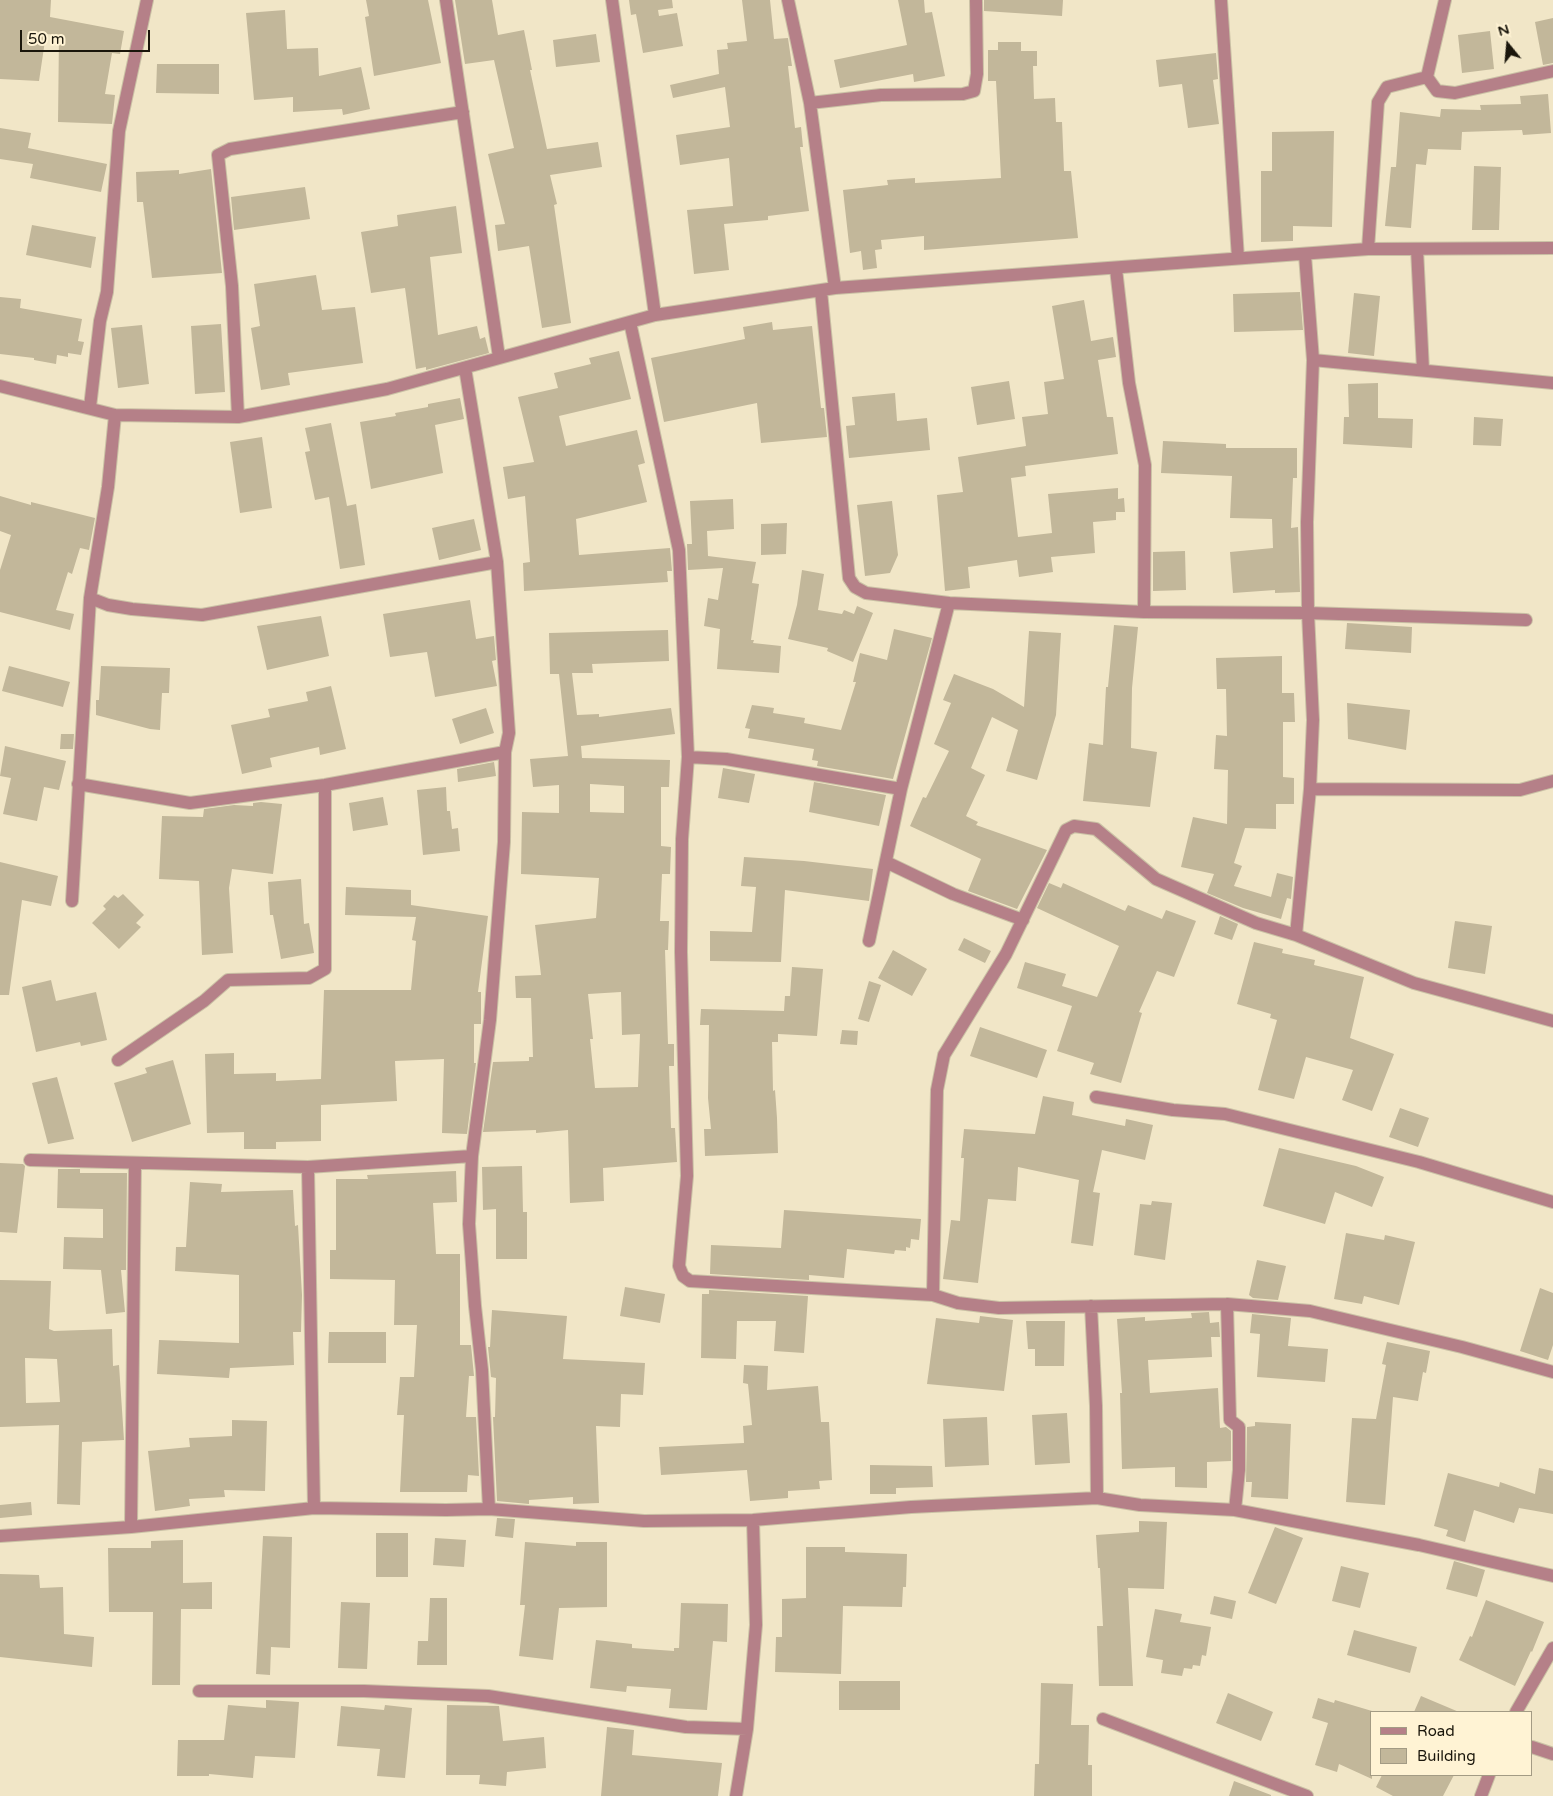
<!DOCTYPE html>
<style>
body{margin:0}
#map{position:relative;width:1553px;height:1796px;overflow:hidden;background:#f1e6c7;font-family:"Varela Round",sans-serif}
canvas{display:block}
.legend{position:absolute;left:1370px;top:1711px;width:162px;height:65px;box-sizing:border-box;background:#fff3d4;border:1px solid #a39b84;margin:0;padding:6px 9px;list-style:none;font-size:15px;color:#1a160b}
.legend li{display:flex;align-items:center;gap:10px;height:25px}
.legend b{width:25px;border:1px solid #a39b84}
.north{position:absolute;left:1483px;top:20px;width:50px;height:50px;-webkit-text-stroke:4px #fff3d4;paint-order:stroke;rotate:343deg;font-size:14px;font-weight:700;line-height:20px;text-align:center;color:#1a160b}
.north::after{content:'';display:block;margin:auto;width:18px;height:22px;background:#1a160b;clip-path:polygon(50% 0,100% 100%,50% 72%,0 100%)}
.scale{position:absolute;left:20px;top:30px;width:130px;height:22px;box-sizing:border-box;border:2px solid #1a160b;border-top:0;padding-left:6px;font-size:15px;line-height:18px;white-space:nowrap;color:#1a160b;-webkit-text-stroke:4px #fff3d4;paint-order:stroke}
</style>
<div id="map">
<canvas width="1553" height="1796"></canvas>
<ul class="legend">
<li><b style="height:6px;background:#b58088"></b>Road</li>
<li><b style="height:14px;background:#c2b79a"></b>Building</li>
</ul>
<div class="north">N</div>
<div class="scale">50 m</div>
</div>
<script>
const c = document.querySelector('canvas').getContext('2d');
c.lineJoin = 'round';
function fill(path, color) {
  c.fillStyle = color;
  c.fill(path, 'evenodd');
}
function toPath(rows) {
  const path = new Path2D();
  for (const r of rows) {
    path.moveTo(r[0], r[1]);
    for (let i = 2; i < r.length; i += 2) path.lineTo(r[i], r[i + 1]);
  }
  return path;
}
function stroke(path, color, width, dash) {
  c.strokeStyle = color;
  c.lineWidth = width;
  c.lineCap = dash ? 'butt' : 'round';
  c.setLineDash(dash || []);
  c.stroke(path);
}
const building = toPath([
 [0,0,51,0,50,17,124,31,120,54,112,53,105,94,115,95,112,124,58,122,59,35,46,34,39,81,0,79],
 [366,0,428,0,441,63,374,76,365,17,369,16],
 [455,0,492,0,498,35,524,30,532,70,530,70,547,149,598,142,602,167,550,175,557,204,554,205,571,323,542,328,529,246,498,251,495,225,505,224,488,154,514,148,494,60,465,64],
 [629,0,672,0,673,8,658,10,659,16,677,13,683,46,643,53,636,14,631,15],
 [742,0,770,0,774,39,788,38,792,66,788,66,795,128,801,127,803,147,800,147,809,211,768,216,768,220,724,224,729,270,694,274,687,210,733,206,729,158,680,165,676,135,730,127,725,87,673,98,670,85,719,74,717,50,728,49,727,43,747,41],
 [898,0,924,0,925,13,932,12,945,76,914,82,913,74,840,88,834,60,907,45],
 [984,0,1063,0,1062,16,984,11],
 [285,10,287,49,318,48,319,76,361,67,370,109,343,115,342,109,293,112,293,97,254,100,246,13],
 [1553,18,1553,63,1543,65,1535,22],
 [1490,31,1494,69,1462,73,1458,35],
 [596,34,600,62,556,67,553,40],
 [998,42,1021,42,1021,51,1037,51,1037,66,1033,66,1034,99,1055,98,1056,122,1062,122,1064,171,1071,171,1078,238,924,250,924,236,881,240,882,249,875,250,877,268,863,270,861,251,850,253,843,190,888,185,887,180,915,178,915,183,1001,178,996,81,988,81,988,50,998,50],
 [1216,53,1218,79,1213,80,1219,124,1188,128,1182,84,1159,87,1156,60],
 [157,64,219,64,219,94,156,93],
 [1548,94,1551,133,1523,135,1522,130,1462,132,1461,150,1428,149,1426,165,1416,164,1411,228,1385,226,1391,167,1396,167,1400,112,1440,117,1441,109,1481,110,1480,105,1521,104,1520,96],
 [0,128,31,133,28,148,107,164,101,192,30,178,33,164,0,159],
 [1334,131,1332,227,1293,226,1293,241,1261,242,1261,171,1272,171,1272,132],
 [1474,166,1501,167,1499,230,1472,230],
 [211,169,222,273,152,278,143,202,137,202,136,172,179,170,179,174],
 [305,187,310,219,234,230,231,197],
 [456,206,462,253,430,257,438,335,477,326,480,339,485,337,489,353,426,370,426,367,416,369,405,288,371,293,361,232,398,226,397,215],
 [32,225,96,237,91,268,26,255],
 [316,275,322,310,355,307,363,363,288,373,290,385,261,390,251,328,260,326,254,284],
 [1300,292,1303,330,1234,332,1233,294],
 [1354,293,1380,296,1374,356,1348,353],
 [0,297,21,299,20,308,82,319,78,341,84,342,81,355,68,353,68,357,57,355,56,364,34,360,34,358,0,354],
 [1084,300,1091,341,1113,337,1116,357,1098,360,1107,417,1113,417,1118,454,1025,466,1026,476,1011,478,1018,537,1052,533,1048,494,1118,488,1118,499,1124,498,1125,512,1116,512,1116,520,1093,522,1095,553,1051,557,1053,572,1019,577,1017,560,968,567,970,588,945,591,937,495,963,492,958,457,1026,446,1022,417,1048,414,1044,382,1064,379,1052,306],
 [772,322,773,330,812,326,821,408,824,408,827,437,761,443,757,403,664,422,651,358,745,339,743,327],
 [221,324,225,392,195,394,191,326],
 [142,325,149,384,118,388,111,328],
 [619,351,631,399,559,416,566,446,637,430,645,463,638,465,647,502,576,519,579,555,670,548,672,571,667,571,668,582,524,591,523,563,530,562,525,496,508,499,503,467,534,462,518,397,558,388,554,373,591,364,589,358],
 [1009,381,1015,419,977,425,971,387],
 [1378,383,1378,418,1413,419,1412,448,1343,444,1344,417,1349,417,1348,384],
 [895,393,897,421,927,418,930,450,849,458,846,426,855,425,852,397],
 [460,398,464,419,435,425,443,473,371,489,360,422,396,416,395,413,428,407,428,404],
 [1474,417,1503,419,1501,446,1473,445],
 [331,423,347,506,356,504,365,565,340,569,329,497,315,500,305,452,310,451,305,428],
 [262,437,272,508,240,513,230,442],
 [1163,441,1226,444,1226,448,1297,448,1297,478,1293,478,1291,528,1298,527,1300,592,1275,593,1275,590,1233,593,1230,552,1273,548,1272,519,1230,518,1232,476,1161,473],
 [0,496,31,505,31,502,95,518,89,550,80,548,72,574,68,572,56,610,74,614,70,630,0,612,0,570,11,535,0,531],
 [733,499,734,529,707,531,708,556,756,562,752,583,759,584,751,640,754,640,753,643,781,646,779,673,717,669,720,629,704,626,708,598,718,600,723,568,688,570,687,544,692,544,690,501],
 [892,501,898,555,890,573,865,576,857,505],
 [474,519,481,550,439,560,432,528],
 [787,523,786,554,761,555,761,524],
 [1185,551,1186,590,1153,591,1153,552],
 [802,570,824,574,818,610,842,614,844,610,854,614,857,606,873,613,853,662,827,651,828,648,788,639,797,605],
 [470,600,476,639,494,636,496,660,492,661,497,686,435,697,427,652,390,657,383,614],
 [321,616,329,656,267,670,257,626],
 [1347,623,1412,627,1411,653,1345,649],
 [1114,625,1138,627,1132,688,1131,748,1157,752,1150,807,1083,801,1089,743,1103,745,1106,687,1108,687],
 [894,629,932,638,893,779,817,766,818,761,812,760,814,749,748,738,750,729,745,728,752,705,774,708,773,713,805,718,804,723,841,730,856,682,853,682,860,653,887,660],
 [668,630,669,661,592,664,593,673,572,673,577,715,599,714,599,717,671,708,675,734,581,746,582,758,670,760,669,787,661,787,661,846,671,847,670,874,662,874,660,921,669,921,668,950,665,950,668,1044,674,1044,674,1066,669,1066,671,1128,675,1128,677,1162,603,1168,604,1201,570,1203,568,1130,536,1133,536,1130,483,1132,493,1062,529,1061,529,1057,533,1057,531,998,516,998,515,976,541,975,535,925,596,918,599,878,521,874,522,812,559,813,559,785,533,787,530,759,568,756,559,674,550,674,549,633],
 [590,784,624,786,624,813,590,812],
 [621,992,622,1035,640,1034,638,1087,595,1088,590,1039,593,1039,588,994],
 [1029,631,1061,633,1056,715,1037,780,1006,771,1018,730,992,717,971,768,985,775,966,816,978,822,976,825,1047,850,1017,909,968,891,981,859,910,826,923,797,926,798,949,751,934,744,951,703,943,700,954,674,993,689,1024,707],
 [1282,656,1282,693,1294,693,1295,722,1283,722,1283,777,1294,778,1294,804,1276,804,1276,829,1245,828,1234,863,1242,866,1234,886,1271,897,1277,873,1293,877,1291,899,1287,898,1281,919,1243,908,1207,893,1214,874,1181,867,1193,817,1227,824,1228,770,1214,769,1216,735,1227,736,1226,689,1217,689,1216,658],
 [9,666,70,682,63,707,2,691],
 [101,666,170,668,169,693,162,693,160,730,150,729,96,715,96,700,99,700],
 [331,686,346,749,320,755,319,747,270,758,272,767,242,774,231,725,270,717,268,709,308,701,306,692],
 [1347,703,1410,710,1406,750,1348,739],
 [486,708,494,733,460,744,452,719],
 [61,734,74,734,73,749,60,749],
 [5,746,66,761,59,790,44,787,37,821,3,814,11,778,0,776],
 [494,762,496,776,458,782,457,769],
 [723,768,755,774,749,803,718,798],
 [814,782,886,795,879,826,809,812],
 [446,787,447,811,450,811,452,829,458,828,460,851,423,855,417,790],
 [383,797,388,825,353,831,349,803],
 [261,802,282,804,273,874,232,869,229,888,233,953,202,955,199,881,159,879,162,816,203,817,204,809,234,805,253,806,253,803],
 [744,857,804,861,873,869,869,901,785,890,781,962,710,961,710,931,752,932,756,887,741,886],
 [0,862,58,876,51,906,22,900,9,995,0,995],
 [301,879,304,924,309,923,314,953,281,959,273,915,270,915,268,882],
 [1049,883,1061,888,1063,883,1125,911,1128,905,1162,919,1166,910,1196,921,1174,977,1157,971,1139,1012,1142,1013,1121,1083,1090,1074,1094,1063,1057,1051,1072,1006,1017,988,1025,962,1066,974,1062,986,1097,997,1119,946,1037,908],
 [346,887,411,890,411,905,488,916,478,992,481,992,481,1024,474,1024,474,1063,476,1063,467,1134,442,1133,444,1059,395,1061,397,1101,321,1105,321,1141,276,1142,276,1149,244,1149,244,1132,207,1133,205,1054,234,1053,234,1074,276,1073,276,1081,321,1079,324,990,411,990,416,941,412,940,416,917,345,915],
 [123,894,144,915,136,923,141,927,119,949,92,923,106,909,103,906,114,895,118,898],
 [1220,916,1238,924,1232,940,1214,934],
 [1455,921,1492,926,1485,974,1448,968],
 [964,938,991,951,985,963,958,950],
 [1254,942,1283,949,1282,953,1315,960,1314,965,1364,977,1350,1038,1394,1054,1372,1111,1342,1100,1353,1070,1306,1057,1294,1099,1258,1090,1277,1020,1270,1018,1271,1014,1237,1004],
 [893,950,927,969,912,996,878,978],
 [792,967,823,969,817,1036,778,1034,778,1042,772,1042,773,1091,775,1090,777,1118,778,1153,705,1156,704,1129,711,1129,708,1098,709,1025,700,1025,701,1009,784,1011,785,996,790,996],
 [51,980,56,1001,96,992,107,1040,81,1046,80,1042,36,1052,22,987],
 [869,981,881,985,869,1022,858,1019],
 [980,1027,1047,1050,1037,1078,970,1056],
 [842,1030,858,1031,857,1045,840,1044],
 [173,1060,191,1124,132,1142,114,1083,147,1073,145,1068],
 [57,1077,74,1139,48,1144,32,1083],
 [1043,1096,1074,1102,1072,1115,1125,1126,1126,1119,1153,1125,1145,1160,1102,1150,1093,1192,1100,1193,1093,1246,1071,1243,1079,1180,1018,1167,1016,1201,988,1199,978,1283,943,1279,951,1220,960,1221,964,1158,961,1158,964,1129,1035,1134],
 [1400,1108,1429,1118,1418,1147,1389,1137],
 [1279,1148,1356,1166,1384,1177,1372,1207,1335,1192,1325,1224,1263,1206],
 [0,1163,23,1164,25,1166,17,1233,0,1232],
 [522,1166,523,1212,527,1212,527,1259,496,1259,496,1209,483,1210,482,1167],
 [58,1169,80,1169,80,1173,127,1173,126,1270,121,1270,125,1312,106,1314,101,1270,63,1269,64,1237,103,1238,103,1209,57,1208],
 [456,1171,457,1202,433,1203,436,1254,460,1254,460,1345,471,1345,474,1376,469,1376,466,1417,476,1417,479,1476,468,1475,467,1492,400,1492,404,1415,397,1415,400,1377,414,1377,417,1325,394,1325,395,1280,330,1279,330,1250,336,1250,336,1179,368,1179,367,1175],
 [190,1182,222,1184,221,1192,293,1190,295,1226,298,1225,302,1295,301,1332,293,1332,294,1365,230,1368,229,1378,157,1374,159,1340,239,1343,239,1275,175,1271,176,1247,186,1247],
 [1152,1201,1172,1203,1165,1260,1134,1255,1140,1204,1151,1205],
 [784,1210,921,1219,919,1240,911,1239,910,1248,906,1247,906,1251,895,1250,894,1254,847,1249,844,1278,809,1275,809,1280,710,1274,711,1245,781,1248],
 [1346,1233,1384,1240,1385,1235,1415,1242,1399,1305,1364,1296,1362,1304,1334,1299],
 [1257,1260,1286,1266,1278,1300,1253,1298,1249,1295],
 [0,1280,51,1281,49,1329,54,1331,112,1329,113,1366,119,1365,124,1440,82,1442,80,1505,57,1504,59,1425,0,1427],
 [25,1358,57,1359,60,1402,26,1403],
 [625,1287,665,1294,660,1323,620,1316],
 [1540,1288,1553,1293,1553,1345,1548,1360,1520,1351],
 [709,1290,808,1296,804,1353,774,1351,776,1321,737,1321,736,1359,701,1358,702,1294,709,1294],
 [492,1310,567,1316,563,1359,645,1363,643,1395,621,1394,620,1427,596,1426,599,1503,573,1504,573,1497,529,1500,529,1504,497,1501,493,1417,495,1417,496,1378,491,1377,488,1347,490,1347],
 [1209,1312,1210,1323,1219,1322,1220,1337,1211,1337,1212,1357,1148,1360,1150,1393,1218,1388,1220,1428,1226,1427,1231,1431,1231,1461,1207,1462,1207,1488,1175,1487,1175,1467,1122,1469,1120,1393,1122,1393,1117,1319,1145,1317,1145,1321,1192,1318,1191,1313],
 [1252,1314,1291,1318,1288,1346,1328,1349,1325,1382,1257,1377,1260,1334,1250,1333],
 [980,1316,1013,1320,1004,1391,927,1384,936,1318,979,1323],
 [1026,1321,1065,1321,1064,1366,1035,1366,1035,1349,1028,1349],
 [329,1332,386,1332,386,1363,328,1363],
 [1387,1342,1430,1351,1426,1373,1423,1372,1418,1401,1393,1397,1385,1505,1346,1502,1352,1418,1376,1419,1386,1365,1382,1364],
 [744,1365,768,1366,767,1390,818,1386,821,1422,829,1422,832,1480,819,1481,820,1489,788,1491,788,1498,750,1501,747,1470,661,1475,659,1447,744,1443,743,1426,752,1425,748,1384,743,1383],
 [1067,1413,1070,1463,1035,1465,1032,1415],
 [987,1417,989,1465,945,1467,943,1419],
 [232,1420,267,1421,265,1491,224,1490,225,1497,189,1499,190,1506,155,1511,148,1451,190,1447,189,1438,232,1436],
 [1255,1422,1291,1424,1288,1499,1251,1497,1252,1482,1246,1482,1247,1427,1255,1426],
 [870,1465,932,1466,933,1487,896,1488,896,1494,870,1494],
 [1539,1468,1553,1471,1553,1514,1519,1508,1514,1523,1474,1510,1465,1542,1446,1536,1448,1530,1434,1526,1448,1473,1499,1487,1500,1482,1535,1494],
 [31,1502,32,1515,0,1518,0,1505],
 [497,1518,515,1519,513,1538,495,1536],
 [1139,1521,1167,1522,1164,1589,1128,1588,1133,1686,1099,1686,1097,1626,1103,1626,1100,1568,1098,1568,1096,1535,1139,1532],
 [1275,1527,1303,1538,1276,1604,1248,1593],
 [376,1533,408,1533,408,1577,376,1577],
 [263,1536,292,1537,290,1648,271,1647,270,1675,256,1674],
 [435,1538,466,1540,464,1567,433,1565],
 [183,1540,183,1583,212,1582,212,1609,181,1609,180,1685,152,1685,153,1612,109,1612,108,1548,151,1548,151,1541],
 [525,1542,576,1546,576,1542,607,1542,607,1607,559,1608,553,1660,519,1656,525,1605,520,1605],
 [806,1547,845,1547,845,1552,907,1554,906,1587,903,1587,902,1607,843,1606,841,1674,775,1672,776,1637,782,1637,782,1599,806,1598],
 [1454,1561,1485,1570,1477,1597,1446,1589],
 [1341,1566,1369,1573,1360,1608,1332,1601],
 [0,1574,39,1575,40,1588,63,1587,64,1634,94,1637,92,1667,0,1657],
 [1214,1596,1236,1601,1232,1619,1210,1614],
 [430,1598,447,1598,447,1665,417,1665,418,1641,428,1641],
 [1486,1600,1544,1622,1532,1652,1531,1651,1515,1686,1459,1660,1470,1636,1472,1637],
 [341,1602,370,1603,367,1669,338,1668],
 [681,1603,728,1604,727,1642,713,1641,707,1710,669,1708,671,1689,627,1686,626,1692,590,1688,596,1640,632,1644,632,1648,674,1651,674,1648,679,1648],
 [1155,1609,1182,1614,1180,1622,1211,1627,1206,1656,1202,1655,1200,1666,1193,1665,1192,1669,1184,1668,1182,1676,1161,1673,1163,1660,1146,1657],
 [1354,1630,1417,1647,1410,1673,1347,1655],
 [839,1681,900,1681,900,1710,839,1710],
 [1041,1683,1073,1684,1071,1725,1089,1725,1088,1765,1092,1765,1092,1796,1034,1796,1035,1764,1039,1764],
 [1228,1693,1273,1712,1261,1741,1216,1723],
 [1421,1696,1459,1712,1414,1712],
 [1318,1698,1334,1703,1335,1700,1372,1711,1372,1779,1339,1764,1337,1772,1315,1765,1328,1723,1312,1718],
 [266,1700,299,1702,295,1758,255,1756,253,1778,209,1774,209,1776,177,1776,178,1740,224,1740,228,1705,266,1708],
 [385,1705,412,1708,405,1778,377,1776,380,1749,337,1746,341,1706,384,1710],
 [447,1705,499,1706,503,1741,544,1737,546,1768,507,1772,506,1786,479,1784,480,1775,446,1775],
 [607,1727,634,1730,632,1755,722,1763,718,1796,601,1796],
 [1382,1775,1454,1775,1443,1796,1393,1796,1376,1787],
 [1234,1781,1271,1795,1271,1796,1229,1796]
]);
const minor = toPath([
 [446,0,499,357],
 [612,0,655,315],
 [788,0,810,103,835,288],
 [1221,0,1238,258],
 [1445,0,1427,77,1437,91,1455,93,1553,71],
 [810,103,881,95,963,94,974,91,977,74,976,0],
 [1368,249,1378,102,1387,87,1427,77],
 [1417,249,1423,370],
 [1116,269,1129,383,1145,465,1144,612],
 [821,291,849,578,855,587,866,593,949,603],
 [630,322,679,550,688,757,682,839,681,952,687,1176,679,1266,683,1276,690,1281,933,1295,958,1303,999,1308,1227,1304,1310,1311,1462,1347,1553,1372],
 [1313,360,1553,383],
 [465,368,497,562,509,733,505,752,504,842,490,1020,472,1156,469,1224,475,1306,482,1370,489,1509],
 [0,386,115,415,238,417,387,389,655,315,835,288,1368,249,1553,248],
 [90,407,100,321,107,292,119,131,147,0],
 [238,417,232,286,218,155,230,149,463,112],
 [90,598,108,605,132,609,202,615,497,562],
 [688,757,726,759,901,789],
 [78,784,190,803,325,785,505,752],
 [1310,789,1520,790,1553,781],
 [886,862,953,894,1023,920],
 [72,901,90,598,108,487,115,415],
 [1296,935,1310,789,1313,720,1308,613,1307,522,1313,360,1305,255],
 [869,941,901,789,949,603,1144,612,1308,613,1526,620],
 [118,1060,204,1001,228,980,309,978,325,969,325,785],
 [1096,1097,1173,1110,1225,1114,1419,1162,1553,1202],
 [30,1160,308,1167,472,1156],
 [308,1167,314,1508],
 [933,1295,937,1090,944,1055,1006,954,1066,830,1074,826,1096,829,1156,879,1256,923,1296,935,1414,983,1553,1021],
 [1227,1304,1230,1420,1239,1427,1239,1470,1235,1510],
 [1091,1306,1096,1406,1097,1498],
 [131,1527,135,1163],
 [0,1536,131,1527,314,1508,446,1510,489,1509,644,1521,753,1520,911,1507,1097,1498,1140,1505,1235,1510,1419,1545,1553,1576],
 [199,1691,364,1691,488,1696,686,1727,747,1729],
 [1516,1712,1553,1648],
 [1103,1719,1307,1796],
 [1532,1747,1553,1754],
 [736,1796,747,1729,756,1625,753,1520],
 [1481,1796,1489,1775]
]);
fill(building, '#c2b79a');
stroke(minor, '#cac1a5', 14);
stroke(minor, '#b58088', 12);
</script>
